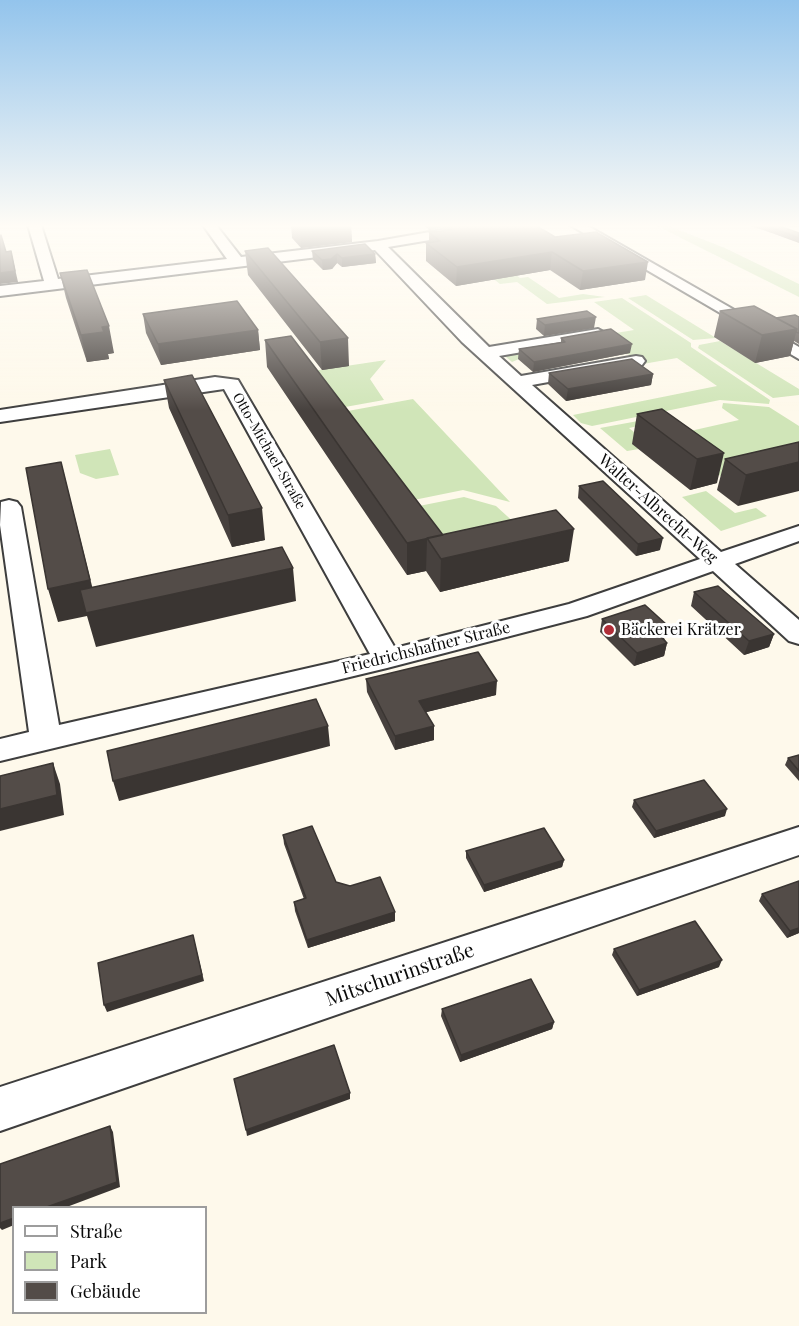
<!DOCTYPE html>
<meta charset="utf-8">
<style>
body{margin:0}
#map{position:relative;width:799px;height:1326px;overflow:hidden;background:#fef9eb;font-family:"Playfair Display",serif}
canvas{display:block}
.legend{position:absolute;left:12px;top:1206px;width:195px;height:108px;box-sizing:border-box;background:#fff;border:2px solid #9d9d9d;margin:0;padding:8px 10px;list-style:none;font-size:18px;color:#0b0b0b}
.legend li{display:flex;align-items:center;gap:12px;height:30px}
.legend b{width:30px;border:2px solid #9d9d9d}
</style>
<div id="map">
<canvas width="799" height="1326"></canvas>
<ul class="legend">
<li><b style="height:8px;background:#fff"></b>Straße</li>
<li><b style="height:16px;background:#d0e5b8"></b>Park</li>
<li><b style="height:16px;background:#534c48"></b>Gebäude</li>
</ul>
</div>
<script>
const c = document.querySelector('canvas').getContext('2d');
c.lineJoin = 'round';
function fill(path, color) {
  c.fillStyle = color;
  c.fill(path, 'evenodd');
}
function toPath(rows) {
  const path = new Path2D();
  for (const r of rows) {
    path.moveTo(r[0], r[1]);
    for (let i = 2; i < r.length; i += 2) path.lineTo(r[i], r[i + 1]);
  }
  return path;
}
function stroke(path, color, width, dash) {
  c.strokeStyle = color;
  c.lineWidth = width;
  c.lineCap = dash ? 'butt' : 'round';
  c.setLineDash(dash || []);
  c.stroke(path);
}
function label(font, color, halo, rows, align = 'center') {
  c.font = font + ' "Playfair Display",serif';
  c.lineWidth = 6;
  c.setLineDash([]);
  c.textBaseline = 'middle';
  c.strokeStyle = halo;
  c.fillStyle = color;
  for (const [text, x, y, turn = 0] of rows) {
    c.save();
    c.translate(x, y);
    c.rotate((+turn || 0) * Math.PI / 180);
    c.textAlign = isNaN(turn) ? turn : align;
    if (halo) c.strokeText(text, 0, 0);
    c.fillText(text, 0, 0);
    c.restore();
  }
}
const green = toPath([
 [655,225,666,225,725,248,799,284,799,297],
 [465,257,503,265,520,278,528,277,559,298,583,294,605,297,547,304,517,282,500,284],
 [646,295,716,338,693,340,628,298],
 [622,298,691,343,691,347,770,400,769,404,720,400,592,426,581,423,573,415,717,386,677,358,643,364,628,354,519,359,512,362,500,352,634,330,594,302],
 [720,341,799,389,799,395,773,398,698,348,699,345],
 [386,360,370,379,384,400,334,409,306,372],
 [413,399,510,502,463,490,404,502,337,413],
 [723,403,769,407,799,426,799,460,723,478,668,436,739,420,722,408],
 [638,421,643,425,629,428,645,441,632,443,639,449,627,451,600,428],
 [110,449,119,475,96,479,80,473,75,455],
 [706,491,735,513,756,508,767,516,721,531,682,497],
 [464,497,496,506,529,536,552,543,449,566,409,508]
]);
const minor = toPath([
 [28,225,41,225,58,279,227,259,203,225,216,225,241,257,378,241,470,225,502,225,496,229,388,247,489,347,598,329,607,334,598,339,499,356,521,376,636,356,642,357,645,361,642,365,532,385,721,552,799,526,799,541,735,564,799,620,799,644,789,641,713,571,587,616,387,668,0,761,0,739,29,732,0,525,1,502,9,500,17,502,21,507,59,725,370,654,224,389,0,422,0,410,215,377,238,380,395,648,569,604,700,559,462,342,375,250,0,296,0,286,44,281,28,225],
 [570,225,586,225,799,347,799,359,570,225],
 [775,225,799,227,799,236,776,228,775,225],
 [799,827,799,855,0,1131,0,1087,799,827]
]);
const wall = toPath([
 [291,225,351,225,352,242,301,248,292,238],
 [424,225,535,225,555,237,645,280,580,290,550,270,456,286,426,261,426,243,429,242,429,232,443,231,443,227,429,230],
 [747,225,777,225,799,233,799,243,766,231],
 [245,251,349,366,322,370,248,275],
 [312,251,375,254,376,263,342,267,337,263,332,269,323,270,313,260],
 [60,273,114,353,108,354,109,359,87,362,66,298],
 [720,311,776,318,799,317,799,344,794,341,790,356,755,363,714,337],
 [143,314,258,330,260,350,161,365,146,333],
 [537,319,594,328,544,336,536,329],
 [561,338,630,353,533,372,518,359,519,349,561,342],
 [265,340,443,535,569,561,440,592,426,571,407,575,267,367],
 [549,373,653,374,651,385,566,401,548,384],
 [164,380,265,540,232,547,169,408],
 [662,409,717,483,690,490,632,444,637,414],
 [799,442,738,506,717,490,725,459],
 [579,486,660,550,636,556,578,498],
 [694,592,774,634,769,647,744,655,691,606],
 [602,619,664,638,667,643,664,656,634,666,600,632],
 [366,679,496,695,426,712,434,740,395,750,367,692],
 [799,755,799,781,785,765,788,758],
 [634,800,725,816,654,838,632,807],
 [283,835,336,882,350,886,395,912,395,921,308,948,295,911,294,902,304,899,284,844],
 [466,851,564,860,562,867,484,892,466,858],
 [799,881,799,933,787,938,759,901,762,894],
 [614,949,719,967,637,996,612,955],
 [442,1009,554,1022,552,1029,460,1062,441,1016]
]);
const shadedWall = toPath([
 [300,225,351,225,352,242,301,248],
 [429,225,443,225,443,227,429,230],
 [11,251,18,282,0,284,0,273],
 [552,252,550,270,456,286,457,267],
 [337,254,337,263,332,269,323,270,322,260],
 [375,254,376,263,342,267,342,258],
 [648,262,645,280,580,290,583,271],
 [596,317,594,328,544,336,545,325],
 [109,326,114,353,108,354,109,359,87,362,81,335,102,327],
 [797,329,790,356,755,363,762,335],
 [258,330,260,350,161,365,158,344],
 [348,338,349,366,322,370,320,342],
 [632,344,630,353,533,372,534,362],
 [653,374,651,385,566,401,568,389],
 [724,453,717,483,690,490,697,459],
 [61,462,98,610,293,568,296,601,96,647,87,616,58,622,48,589],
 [799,462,799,491,738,506,746,475],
 [262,508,265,540,232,547,228,515],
 [574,529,569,561,440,592,441,559],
 [427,538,426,571,407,575,407,543],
 [663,538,660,550,636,556,638,544],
 [667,625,664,638,650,643,653,629],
 [774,634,769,647,744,655,749,641],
 [667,643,664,656,634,666,637,653],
 [497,681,496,695,419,714,419,701],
 [328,726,330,746,119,801,113,781],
 [434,726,434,740,395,750,395,736],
 [53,763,60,784,64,815,0,831,0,809],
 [727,809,725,816,654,838,656,831],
 [564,860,562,867,484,892,484,885],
 [395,912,395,921,308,948,307,940],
 [799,928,799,933,787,938,790,931],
 [193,935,204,981,107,1012,104,1005],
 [722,960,719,967,637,996,639,990],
 [554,1022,552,1029,460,1062,461,1055],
 [350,1093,350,1099,247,1136,246,1130],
 [110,1126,113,1132,120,1187,64,1208,44,1208],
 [14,1218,14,1225,2,1230,0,1228,0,1223]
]);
const building = toPath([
 [446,225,535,225,555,237,596,232,648,262,583,271,552,252,457,267,426,243,440,241,429,232,452,230,446,225],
 [765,225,777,225,799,233,799,238,765,225],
 [1,235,6,252,11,251,15,271,0,273,0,236,1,235],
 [365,244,375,254,342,258,337,254,331,259,322,260,312,251,365,244],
 [268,248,348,338,320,342,245,251,268,248],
 [87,270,109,326,102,327,104,332,81,335,60,273,87,270],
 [237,301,258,330,158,344,143,314,237,301],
 [754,306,797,329,762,335,720,311,754,306],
 [587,311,596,317,545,325,537,319,587,311],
 [795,315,799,317,799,333,796,332,797,329,776,318,795,315],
 [611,329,632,344,534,362,519,349,565,342,561,338,611,329],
 [291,336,443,535,407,543,265,340,291,336],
 [632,359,653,374,568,389,549,373,632,359],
 [192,375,262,508,228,515,164,380,192,375],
 [662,409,724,453,697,459,637,414,662,409],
 [799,442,799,462,746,475,725,459,799,442],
 [61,462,90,580,48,589,26,468,61,462],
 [603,481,663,538,638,544,579,486,603,481],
 [556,510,574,529,441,559,427,538,556,510],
 [282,547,293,568,86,613,80,590,282,547],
 [718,586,774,634,749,641,694,592,718,586],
 [645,605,667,625,653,629,667,643,637,653,602,619,645,605],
 [478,652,497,681,419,701,434,726,395,736,366,679,478,652],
 [316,699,328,726,113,781,107,751,316,699],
 [799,755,799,771,788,758,799,755],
 [53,763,57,795,0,809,0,776,53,763],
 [704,780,727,809,656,831,634,800,704,780],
 [312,826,336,882,350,886,380,877,395,912,307,940,294,902,306,898,283,835,312,826],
 [544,828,564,860,484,885,466,851,544,828],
 [799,881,799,928,790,931,762,894,799,881],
 [695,921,722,960,639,990,614,949,695,921],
 [193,935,202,975,104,1005,98,963,193,935],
 [531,979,554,1022,461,1055,442,1009,531,979],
 [334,1045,350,1093,246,1130,234,1079,334,1045],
 [110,1126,117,1182,44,1208,14,1208,14,1218,0,1223,0,1164,110,1126]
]);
const markers = [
 [609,630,6,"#b02e38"]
];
const farStreetnames = [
 ["Otto-Michael-Straße",269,451,60]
];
const streetNames = [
 ["Walter-Albrecht-Weg",658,509,42],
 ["Friedrichshafner Straße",426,648,-14]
];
const poiNames = [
 ["Bäckerei Krätzer",621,630]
];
const nearStreetnames = [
 ["Mitschurinstraße",400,975,-19]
];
fill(green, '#d0e5b8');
stroke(minor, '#3e3e3e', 4);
fill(minor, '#fff');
fill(wall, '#47413e');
fill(shadedWall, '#3a3532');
fill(building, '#534c48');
stroke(building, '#3a3532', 1.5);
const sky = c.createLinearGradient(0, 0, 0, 411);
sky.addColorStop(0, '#93c4ec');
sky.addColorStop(0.55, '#fffcf6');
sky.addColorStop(1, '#fffcf600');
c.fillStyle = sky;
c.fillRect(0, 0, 799, 411);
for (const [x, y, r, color] of markers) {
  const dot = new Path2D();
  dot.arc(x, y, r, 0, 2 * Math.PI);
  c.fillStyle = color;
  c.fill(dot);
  stroke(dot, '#fff', 2);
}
label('14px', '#0b0b0b', '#fff', farStreetnames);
label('16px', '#0b0b0b', '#fff', streetNames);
label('16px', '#0b0b0b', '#fff', poiNames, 'left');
label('20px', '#0b0b0b', '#fff', nearStreetnames);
</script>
